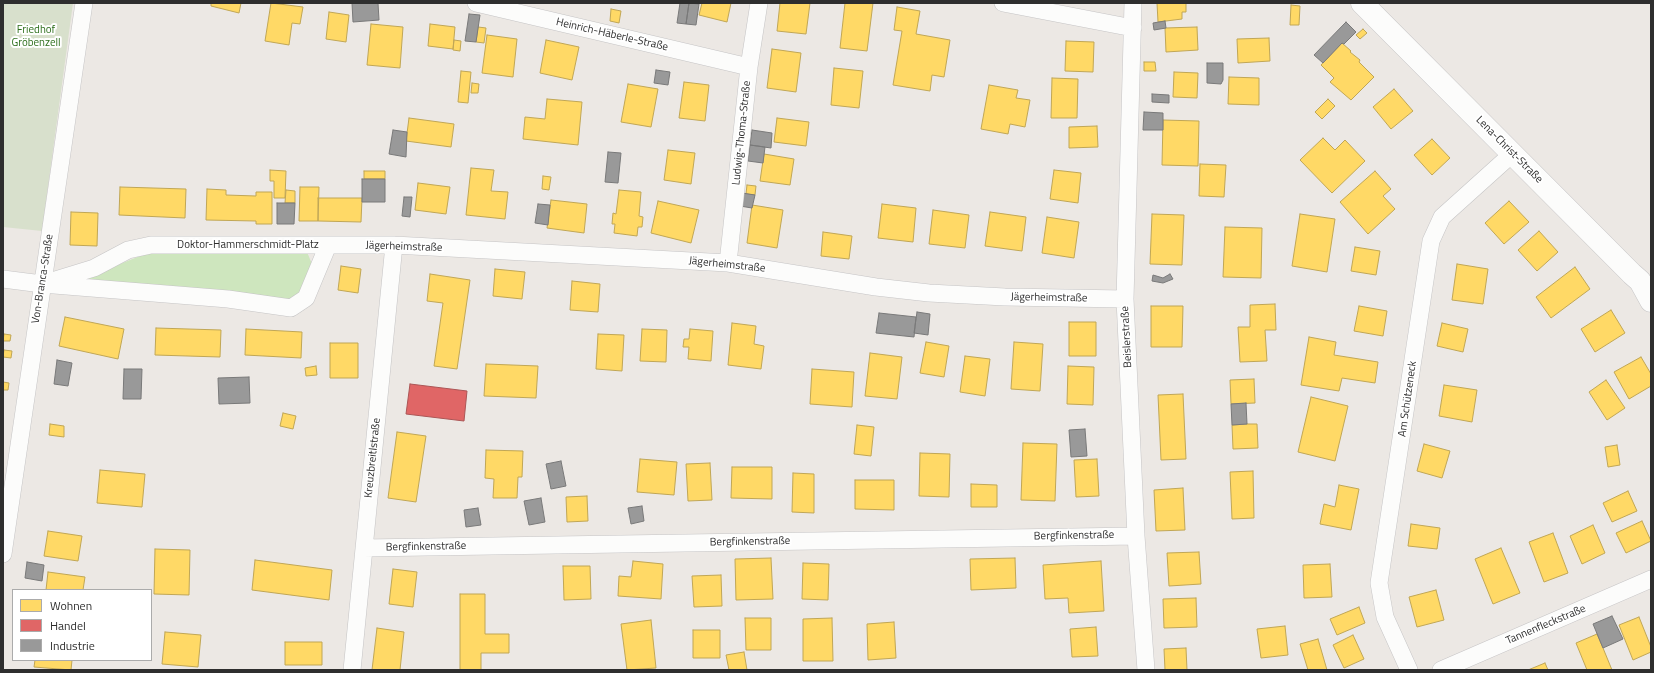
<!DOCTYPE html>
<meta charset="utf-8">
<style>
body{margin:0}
#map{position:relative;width:1654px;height:673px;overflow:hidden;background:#ece8e4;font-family:"Titillium Web",sans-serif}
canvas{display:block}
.frame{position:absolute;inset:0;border:4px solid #2e2e2e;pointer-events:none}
.legend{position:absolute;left:12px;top:589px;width:140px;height:72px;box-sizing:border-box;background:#fff;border:1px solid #ababab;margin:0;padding:5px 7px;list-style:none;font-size:12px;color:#2e2e2e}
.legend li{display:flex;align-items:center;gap:8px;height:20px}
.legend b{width:20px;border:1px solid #ababab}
</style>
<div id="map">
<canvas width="1654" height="673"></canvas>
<div class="frame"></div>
<ul class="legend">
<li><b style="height:11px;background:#ffd966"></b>Wohnen</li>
<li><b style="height:11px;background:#e06666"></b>Handel</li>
<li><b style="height:11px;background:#999"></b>Industrie</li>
</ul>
</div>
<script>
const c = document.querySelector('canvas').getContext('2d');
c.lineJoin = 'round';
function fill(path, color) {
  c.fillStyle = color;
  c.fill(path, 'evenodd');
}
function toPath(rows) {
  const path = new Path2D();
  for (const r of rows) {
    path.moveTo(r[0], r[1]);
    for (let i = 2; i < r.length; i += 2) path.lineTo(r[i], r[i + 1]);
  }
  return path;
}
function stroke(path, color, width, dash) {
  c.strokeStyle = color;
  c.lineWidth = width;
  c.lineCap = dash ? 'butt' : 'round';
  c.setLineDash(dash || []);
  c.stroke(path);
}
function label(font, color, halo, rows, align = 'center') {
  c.font = font + ' "Titillium Web",sans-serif';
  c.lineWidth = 4;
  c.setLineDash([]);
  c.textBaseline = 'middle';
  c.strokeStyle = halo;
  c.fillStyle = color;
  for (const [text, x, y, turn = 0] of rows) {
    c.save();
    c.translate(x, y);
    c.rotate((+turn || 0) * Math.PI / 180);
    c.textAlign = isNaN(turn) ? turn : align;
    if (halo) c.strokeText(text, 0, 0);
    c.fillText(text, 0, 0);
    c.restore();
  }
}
const green = toPath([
 [150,252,307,252,312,264,302,295,285,304,52,283,90,276]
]);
const cemetery = toPath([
 [3,3,73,3,42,231,3,227]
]);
const homes = toPath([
 [211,3,241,3,239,13,211,6,211,3],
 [271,3,303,7,300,24,292,23,289,45,265,41,271,3],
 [702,3,731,3,727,22,699,15,702,3],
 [780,3,810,3,806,34,777,31,780,3],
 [845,3,873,3,867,51,840,48,845,3],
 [1157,3,1186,3,1186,12,1182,12,1182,19,1158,22,1157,3],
 [1291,5,1300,6,1299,25,1290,25,1291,5],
 [897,7,920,11,916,34,950,40,944,77,932,75,930,91,893,85,902,31,894,30,897,7],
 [611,9,621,11,619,23,610,21,611,9],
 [329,12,349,15,346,42,326,39,329,12],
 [371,24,403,27,400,68,367,65,371,24],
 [430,24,455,27,453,49,428,46,430,24],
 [478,27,486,28,484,43,476,42,478,27],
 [1197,27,1198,50,1166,52,1165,28,1197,27],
 [1363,29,1367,33,1360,39,1356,35,1363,29],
 [487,35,517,39,513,77,482,73,487,35],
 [1269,38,1270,61,1238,63,1237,39,1269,38],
 [454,40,461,41,460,51,453,50,454,40],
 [546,40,579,47,572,80,540,73,546,40],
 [1066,41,1094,42,1093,72,1065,71,1066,41],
 [1342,43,1351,51,1350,52,1360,60,1359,62,1374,77,1351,100,1330,82,1334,78,1321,65,1342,43],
 [772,49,801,53,796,92,767,88,772,49],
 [1144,62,1155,62,1156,71,1144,71,1144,62],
 [834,68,863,71,859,108,831,105,834,68],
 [461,71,471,72,468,103,458,102,461,71],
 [1174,72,1198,73,1197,98,1173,97,1174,72],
 [1229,77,1259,78,1259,105,1228,104,1229,77],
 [1052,78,1078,79,1077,118,1051,118,1052,78],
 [684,82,709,85,705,121,679,118,684,82],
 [472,83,479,84,478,93,471,93,472,83],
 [628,84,658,89,651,127,621,122,628,84],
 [989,85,1018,90,1016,98,1030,100,1025,127,1010,124,1008,134,981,129,989,85],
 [1394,89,1413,111,1391,129,1373,107,1394,89],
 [547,99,582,102,578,145,523,139,525,117,545,119,547,99],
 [1328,99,1335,106,1322,119,1315,112,1328,99],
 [409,118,454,124,451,147,406,141,409,118],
 [777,118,809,122,806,146,774,142,777,118],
 [1163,120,1199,121,1198,166,1162,165,1163,120],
 [1097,126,1098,147,1069,148,1069,127,1097,126],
 [1323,138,1335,150,1345,140,1365,161,1332,193,1300,160,1323,138],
 [1432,139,1450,158,1432,175,1414,155,1432,139],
 [668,150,695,153,691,184,664,180,668,150],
 [764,154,794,159,790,185,760,181,764,154],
 [1200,164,1226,165,1224,197,1199,196,1200,164],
 [471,168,494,170,491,191,508,192,505,219,466,215,471,168],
 [270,170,286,171,285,198,274,198,274,181,270,181,270,170],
 [1054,170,1081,173,1078,203,1050,199,1054,170],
 [364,171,385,171,385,179,364,179,364,171],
 [1375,171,1391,189,1383,196,1395,209,1368,234,1340,202,1375,171],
 [543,176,551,177,549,190,542,189,543,176],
 [418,183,450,187,446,214,415,210,418,183],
 [747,185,756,186,755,195,746,194,747,185],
 [120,187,186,189,185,218,119,215,120,187],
 [300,187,319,187,318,221,299,221,300,187],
 [207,189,226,190,226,195,256,196,256,192,272,192,272,224,256,224,256,221,206,220,207,189],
 [286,190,295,191,295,203,285,203,286,190],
 [619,190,641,192,639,216,643,217,642,227,638,227,637,236,614,233,615,224,612,224,613,213,616,214,619,190],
 [318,198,362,198,361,222,318,221,318,198],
 [551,200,587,204,584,233,547,228,551,200],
 [658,201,699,210,691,243,651,233,658,201],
 [1509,201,1529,222,1504,244,1485,223,1509,201],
 [882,204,916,208,913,242,878,238,882,204],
 [752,205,783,210,777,248,747,243,752,205],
 [933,210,969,215,965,248,929,244,933,210],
 [71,212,98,213,97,246,70,245,71,212],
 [990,212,1026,217,1022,251,985,246,990,212],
 [1152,214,1184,215,1182,265,1150,264,1152,214],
 [1300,214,1335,219,1327,272,1292,266,1300,214],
 [1047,217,1079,222,1074,258,1042,253,1047,217],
 [1225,227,1262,228,1261,278,1223,277,1225,227],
 [1539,231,1558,252,1537,271,1518,250,1539,231],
 [823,232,852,236,849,259,821,256,823,232],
 [1355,247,1380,251,1376,275,1351,271,1355,247],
 [1457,264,1488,269,1483,304,1452,300,1457,264],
 [341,266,361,269,358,293,338,290,341,266],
 [1575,267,1590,289,1551,318,1536,297,1575,267],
 [495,269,525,272,522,299,493,296,495,269],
 [430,274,470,280,457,369,434,366,443,303,427,301,430,274],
 [572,281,600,284,598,312,570,310,572,281],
 [1275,304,1276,330,1265,330,1267,361,1240,362,1238,327,1250,327,1250,305,1275,304],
 [1151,306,1183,306,1182,347,1151,347,1151,306],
 [1359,306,1387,311,1383,336,1354,331,1359,306],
 [1611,310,1625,333,1595,352,1581,329,1611,310],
 [65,317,124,329,118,359,59,346,65,317],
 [1069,322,1096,322,1096,356,1069,356,1069,322],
 [732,323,756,326,754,344,764,346,761,369,728,365,732,323],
 [1442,323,1468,329,1463,352,1437,346,1442,323],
 [156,328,221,330,220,357,155,355,156,328],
 [246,329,302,332,301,358,245,355,246,329],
 [642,329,667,330,666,362,640,361,642,329],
 [690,329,713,331,711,361,688,359,689,347,683,347,684,339,689,339,690,329],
 [4,334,11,335,10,341,3,341,4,334],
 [598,334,624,335,622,371,596,369,598,334],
 [1309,337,1336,342,1334,355,1378,362,1375,383,1342,378,1339,391,1301,385,1309,337],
 [926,342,949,346,944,377,920,373,926,342],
 [1014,342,1043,344,1040,391,1011,389,1014,342],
 [330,343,358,343,358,378,330,378,330,343],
 [4,350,12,351,11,358,3,357,4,350],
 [870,353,902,357,897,399,865,396,870,353],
 [965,356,990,359,985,396,960,392,965,356],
 [1641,357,1651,374,1651,386,1629,399,1614,372,1641,357],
 [486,364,538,366,536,398,484,396,486,364],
 [316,366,317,375,306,376,305,368,316,366],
 [1068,366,1094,367,1093,405,1067,404,1068,366],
 [812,369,854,372,852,407,810,404,812,369],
 [1254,379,1255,403,1231,404,1230,380,1254,379],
 [1606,380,1625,408,1607,420,1589,392,1606,380],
 [3,382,9,383,8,390,3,390,3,382],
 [1444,385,1477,390,1472,422,1439,416,1444,385],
 [1183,394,1186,459,1161,460,1158,395,1183,394],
 [1311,397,1348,406,1335,461,1298,452,1311,397],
 [283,413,296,416,293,429,280,426,283,413],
 [50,424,64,426,64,437,49,435,50,424],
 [1247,424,1257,424,1258,448,1233,449,1232,425,1247,424],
 [857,425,874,427,871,456,854,454,857,425],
 [397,432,426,436,416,502,388,498,397,432],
 [1023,443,1057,444,1055,501,1021,500,1023,443],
 [1424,444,1450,451,1442,478,1417,471,1424,444],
 [1617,445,1620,465,1608,467,1605,447,1617,445],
 [486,450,523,451,522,477,518,477,517,498,493,498,494,479,485,478,486,450],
 [920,453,950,454,949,497,919,496,920,453],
 [640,459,677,462,674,495,637,492,640,459],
 [1097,459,1099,496,1076,497,1074,460,1097,459],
 [710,463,712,500,688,501,686,464,710,463],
 [732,467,772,467,772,499,731,498,732,467],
 [100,470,145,474,142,507,97,503,100,470],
 [1253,471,1254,518,1232,519,1230,472,1253,471],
 [793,473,814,474,814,513,792,512,793,473],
 [855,480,894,480,894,510,855,509,855,480],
 [971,484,997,485,997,507,971,507,971,484],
 [1339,485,1359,489,1351,530,1320,524,1324,504,1335,507,1339,485],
 [1183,488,1185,530,1156,531,1154,490,1183,488],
 [1628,491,1637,511,1612,522,1603,503,1628,491],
 [587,496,588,521,567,522,566,497,587,496],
 [1642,521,1651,541,1626,553,1616,533,1642,521],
 [1411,524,1440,528,1437,549,1408,546,1411,524],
 [1593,525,1605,553,1582,564,1570,536,1593,525],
 [48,531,82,536,78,561,44,556,48,531],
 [1553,533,1568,573,1544,582,1529,542,1553,533],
 [1501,548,1520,593,1493,604,1475,559,1501,548],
 [155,549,190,550,189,595,154,594,155,549],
 [1199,552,1201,584,1169,586,1167,553,1199,552],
 [771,558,773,599,736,600,735,559,771,558],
 [1015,558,1016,588,971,590,970,559,1015,558],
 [255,560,332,570,329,600,252,590,255,560],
 [633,561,663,564,661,599,618,596,619,576,631,577,633,561],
 [1101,561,1104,611,1069,613,1068,598,1045,599,1043,565,1101,561],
 [803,563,829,564,828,600,802,599,803,563],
 [1330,564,1332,597,1304,598,1303,565,1330,564],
 [563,566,590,566,591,599,564,600,563,566],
 [393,569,417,572,413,607,389,604,393,569],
 [48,572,85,577,83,590,46,590,48,572],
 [721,575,722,606,694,607,692,576,721,575],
 [1436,590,1444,620,1417,627,1409,597,1436,590],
 [460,594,485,594,485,634,509,634,509,653,481,653,481,670,460,670,460,594],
 [1196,598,1197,627,1164,628,1163,599,1196,598],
 [1359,607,1365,623,1337,635,1330,619,1359,607],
 [1639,617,1651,647,1651,652,1633,660,1619,625,1639,617],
 [745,618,771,618,771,650,746,650,745,618],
 [832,618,833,661,803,661,803,619,832,618],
 [651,620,656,668,627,670,621,624,651,620],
 [894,622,896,658,868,660,867,624,894,622],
 [1285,626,1288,655,1261,658,1257,629,1285,626],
 [1096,627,1098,656,1072,657,1070,629,1096,627],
 [377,628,404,632,400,670,372,670,377,628],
 [693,630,720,630,720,658,693,658,693,630],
 [165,632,201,635,198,667,162,664,165,632],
 [1597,634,1603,648,1612,670,1587,670,1576,643,1597,634],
 [1353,635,1364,659,1344,668,1333,645,1353,635],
 [1318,639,1327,670,1308,670,1300,644,1318,639],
 [285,642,322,642,322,665,285,665,285,642],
 [1186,648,1187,670,1165,670,1164,649,1186,648],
 [744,652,747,670,729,670,726,655,744,652],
 [35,660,72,660,71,670,34,667,35,660],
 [1545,663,1548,670,1528,670,1545,663]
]);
const shops = toPath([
 [410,384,467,391,464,421,406,414,410,384]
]);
const industry = toPath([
 [352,3,378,3,379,20,353,22,352,3],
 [680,3,689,3,686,24,677,23,680,3],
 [689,3,699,4,696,25,686,24,689,3],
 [469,14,480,15,476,42,465,41,469,14],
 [1165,21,1166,28,1154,30,1153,23,1165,21],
 [1346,22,1356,32,1344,44,1342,43,1323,63,1314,55,1346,22],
 [1207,63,1223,63,1223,80,1221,84,1207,83,1207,63],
 [656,70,670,72,668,85,654,83,656,70],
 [1152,94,1169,95,1169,103,1152,102,1152,94],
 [1144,112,1163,113,1163,130,1143,130,1144,112],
 [393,130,407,132,406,157,389,154,393,130],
 [752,130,772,133,771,148,750,145,752,130],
 [750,145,765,147,763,163,748,161,750,145],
 [608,152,621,153,618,183,605,182,608,152],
 [362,179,385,179,385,202,362,202,362,179],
 [742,193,755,195,752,208,740,206,742,193],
 [404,197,412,197,410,217,402,216,404,197],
 [277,203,295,203,294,224,277,224,277,203],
 [538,204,550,205,548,225,535,223,538,204],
 [1170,274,1173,279,1163,283,1152,281,1153,275,1163,278,1170,274],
 [917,312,930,314,928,335,914,333,917,312],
 [879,313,916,317,914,337,876,333,879,313],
 [57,360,72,363,68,386,54,384,57,360],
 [124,369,142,369,141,399,123,399,124,369],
 [249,377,250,403,219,404,218,378,249,377],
 [1246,403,1247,424,1232,425,1231,404,1246,403],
 [1085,429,1087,456,1071,457,1069,430,1085,429],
 [561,461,566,486,551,489,546,464,561,461],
 [541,498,545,522,529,525,524,501,541,498],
 [642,506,644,521,631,524,628,508,642,506],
 [478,508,481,525,466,527,464,510,478,508],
 [27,562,44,565,42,581,25,578,27,562],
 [1612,616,1623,639,1603,648,1593,624,1612,616]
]);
const street = toPath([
 [476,3,749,67],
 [1003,3,1133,28],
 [1133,3,1125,299,1136,536,1146,670],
 [728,263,749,67,759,3],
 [3,279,42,284,228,299,291,308,306,298,328,245],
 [42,284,94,268,128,250,151,245,394,245,728,263,876,287,929,293,1005,297,1125,299],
 [364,548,1136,536],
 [3,554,84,3],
 [352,670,394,245],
 [1409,670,1385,617,1379,583,1431,241,1442,217,1512,154],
 [1441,670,1651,579]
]);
const secondary = toPath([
 [1362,3,1632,274,1640,281,1651,301]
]);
const parkNames = [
 ["Friedhof",36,30],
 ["Gröbenzell",36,43]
];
const streetNames = [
 ["Heinrich-Häberle-Straße",612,35,13],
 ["Ludwig-Thoma-Straße",742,133,-84],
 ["Lena-Christ-Straße",1509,150,45],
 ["Doktor-Hammerschmidt-Platz",248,245],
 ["Jägerheimstraße",404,247,2],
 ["Jägerheimstraße",727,265,6],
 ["Von-Branca-Straße",43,279,-81],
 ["Jägerheimstraße",1049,298,1],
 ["Beislerstraße",1127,337,-93],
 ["Am Schützeneck",1408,399,-82],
 ["Kreuzbreitlstraße",373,458,-84],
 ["Bergfinkenstraße",1074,536,-1],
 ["Bergfinkenstraße",750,542,-1],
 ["Bergfinkenstraße",426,547,-1],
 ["Tannenfleckstraße",1546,625,-23]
];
fill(green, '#cee6be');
fill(cemetery, '#d8e0cc');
fill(homes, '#ffd966');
stroke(homes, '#c0a655', 1);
fill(shops, '#e06666');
stroke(shops, '#ab5555', 1);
fill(industry, '#999');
stroke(industry, '#797979', 1);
stroke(street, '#c5c4c5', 18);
stroke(secondary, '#c5c4c5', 23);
stroke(street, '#fcfcfb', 17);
stroke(secondary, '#fcfcfb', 22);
label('11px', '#2c6e1b', '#fff', parkNames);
label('11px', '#2e2e2e', '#fff', streetNames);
</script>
